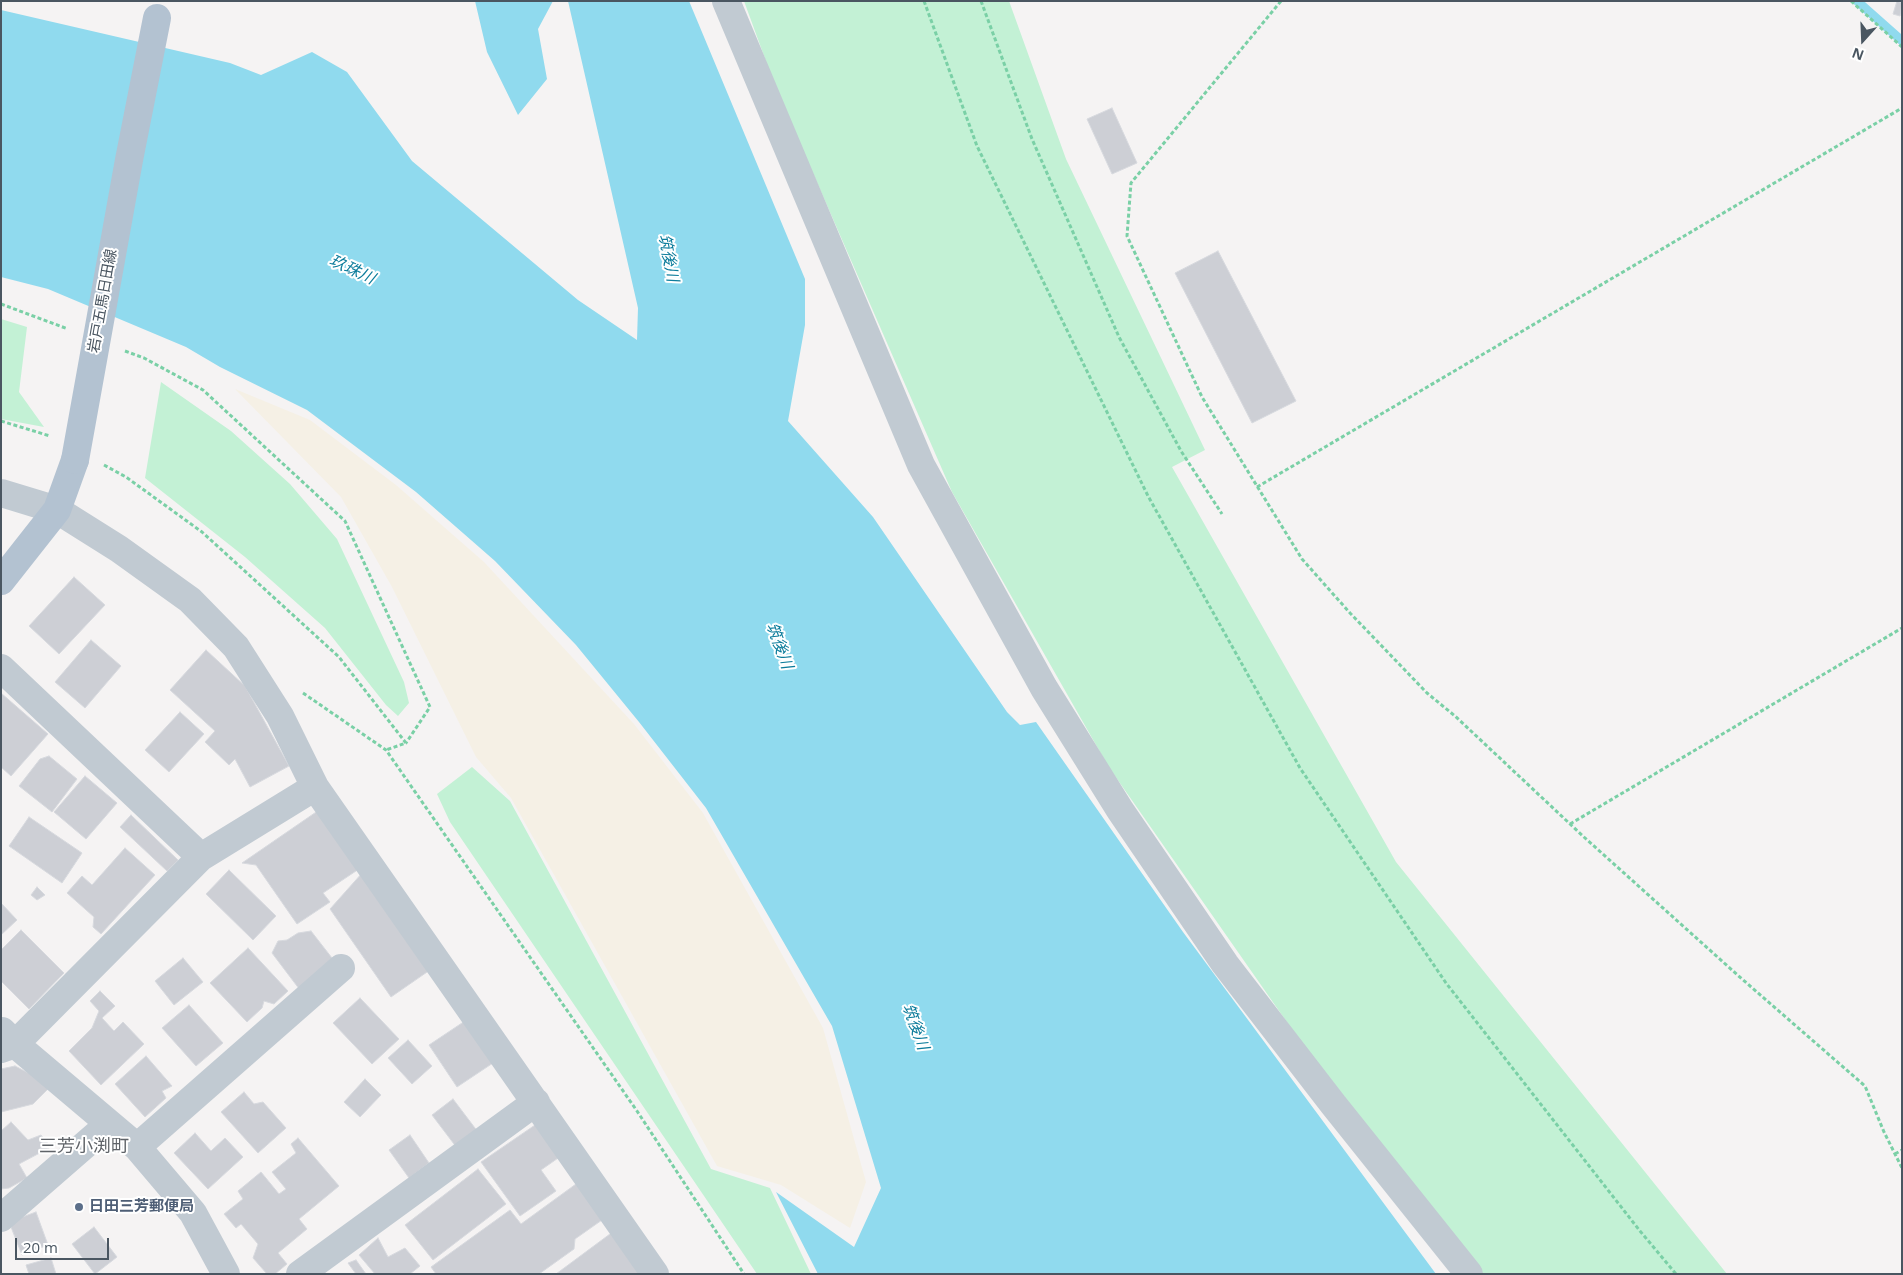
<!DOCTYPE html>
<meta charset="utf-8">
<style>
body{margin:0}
#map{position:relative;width:1903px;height:1275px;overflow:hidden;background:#f5f3f3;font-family:"Open Sans",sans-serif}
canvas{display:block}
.frame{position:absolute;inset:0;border:2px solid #4a5661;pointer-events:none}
.north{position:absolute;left:1838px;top:15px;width:50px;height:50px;-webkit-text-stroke:4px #fff;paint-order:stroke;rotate:200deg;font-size:14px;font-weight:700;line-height:20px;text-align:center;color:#4a5661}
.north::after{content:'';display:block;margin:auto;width:18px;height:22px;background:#4a5661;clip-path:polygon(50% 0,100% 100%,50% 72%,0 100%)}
.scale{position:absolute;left:15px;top:1238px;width:94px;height:22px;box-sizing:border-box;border:2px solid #4a5661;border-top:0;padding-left:6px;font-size:15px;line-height:18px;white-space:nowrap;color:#4a5661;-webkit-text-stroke:4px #fff;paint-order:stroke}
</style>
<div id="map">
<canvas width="1903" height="1275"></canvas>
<div class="frame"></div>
<div class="north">N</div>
<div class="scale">20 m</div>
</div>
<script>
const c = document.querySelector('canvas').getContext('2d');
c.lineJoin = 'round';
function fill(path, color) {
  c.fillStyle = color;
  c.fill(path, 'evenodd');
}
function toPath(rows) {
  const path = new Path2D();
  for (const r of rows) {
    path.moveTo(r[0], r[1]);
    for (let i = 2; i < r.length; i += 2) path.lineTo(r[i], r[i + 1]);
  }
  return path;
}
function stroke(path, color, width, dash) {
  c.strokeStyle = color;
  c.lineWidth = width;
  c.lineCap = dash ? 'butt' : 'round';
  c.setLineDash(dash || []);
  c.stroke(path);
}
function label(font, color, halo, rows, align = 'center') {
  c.font = font + ' "Open Sans","Noto Sans JP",sans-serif';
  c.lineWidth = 4;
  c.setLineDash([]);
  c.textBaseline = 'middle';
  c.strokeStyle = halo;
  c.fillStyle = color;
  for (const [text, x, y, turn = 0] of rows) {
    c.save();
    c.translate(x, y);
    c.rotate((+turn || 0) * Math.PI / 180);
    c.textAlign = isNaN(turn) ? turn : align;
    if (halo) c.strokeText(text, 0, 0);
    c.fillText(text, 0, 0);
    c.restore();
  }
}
const green = toPath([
 [744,1,1009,1,1066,159,1205,450,1172,467,1396,862,1727,1274,1482,1274,1291,1028,1108,766,952,492,775,86],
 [1,319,27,327,19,392,44,427,1,419],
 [161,382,231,431,290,484,337,539,404,682,409,703,398,716,386,705,325,628,245,557,145,478],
 [472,767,510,801,711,1169,770,1188,811,1274,757,1274,450,822,437,794]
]);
const sand = toPath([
 [235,389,310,420,396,485,484,562,634,724,703,813,823,1028,866,1182,850,1228,781,1185,717,1166,511,798,476,757,392,587,341,497]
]);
const water = toPath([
 [475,1,553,1,538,29,547,79,518,115,487,52],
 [568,1,689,1,805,279,805,325,788,421,873,517,1007,712,1020,725,1036,722,1183,932,1436,1274,818,1274,776,1192,854,1247,881,1188,832,1026,706,808,639,722,576,645,495,561,416,492,307,410,220,367,186,347,48,289,1,277,1,10,230,63,261,75,312,52,347,72,412,161,578,300,637,340,638,308]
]);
const stream = toPath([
 [1857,1,1902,41]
]);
const building = toPath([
 [1897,1,1902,3,1900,16,1893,14,1897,1],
 [1112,108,1137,163,1112,174,1087,119,1112,108],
 [1218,251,1296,401,1252,423,1175,273,1218,251],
 [74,577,105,605,59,654,29,626,74,577],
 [91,640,121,666,85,708,55,682,91,640],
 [206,650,245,686,289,766,250,787,235,759,229,765,205,742,215,731,170,690,206,650],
 [1,693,48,734,11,776,1,767,1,693],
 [180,712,204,734,169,772,145,750,180,712],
 [49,756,77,779,52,812,19,786,40,759,49,756],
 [85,776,117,803,86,839,54,812,85,776],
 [322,808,362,867,323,893,330,902,297,924,256,865,242,863,322,808],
 [131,815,178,860,167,871,120,827,131,815],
 [29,817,82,853,62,883,9,846,29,817],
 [125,848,155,875,101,934,93,927,94,917,67,893,82,876,92,885,125,848],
 [229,870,276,916,253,940,206,894,229,870],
 [363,872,430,970,391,997,330,909,363,872],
 [37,887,45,895,37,900,31,895,37,887],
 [1,903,17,920,1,935,1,903],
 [21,930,64,973,29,1009,1,981,1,950,21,930],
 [311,931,339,967,303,994,272,953,278,941,287,940,298,933,311,931],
 [248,948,288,991,274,1004,264,1001,262,1008,247,1022,210,983,248,948],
 [183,958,203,982,174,1005,155,981,183,958],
 [100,991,115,1006,102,1018,114,1031,123,1022,144,1044,101,1085,69,1051,92,1028,99,1011,90,1001,100,991],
 [360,998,399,1039,372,1064,333,1023,360,998],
 [189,1005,223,1043,196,1066,162,1028,189,1005],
 [465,1021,493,1063,457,1087,429,1045,465,1021],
 [408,1040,432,1066,412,1084,388,1058,408,1040],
 [146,1056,172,1086,162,1091,166,1098,145,1117,115,1084,146,1056],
 [15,1066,52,1085,33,1104,1,1112,1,1069,15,1066],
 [365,1079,381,1095,360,1117,344,1102,365,1079],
 [244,1092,254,1104,263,1102,286,1128,258,1153,221,1112,244,1092],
 [453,1099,478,1132,457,1148,432,1115,453,1099],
 [11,1122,28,1140,41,1135,51,1147,19,1164,27,1178,9,1188,1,1189,1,1131,11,1122],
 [538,1123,561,1156,541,1170,556,1191,520,1216,481,1162,538,1123],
 [195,1133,211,1151,225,1138,243,1157,208,1189,174,1153,195,1133],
 [410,1135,429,1163,409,1178,389,1150,410,1135],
 [298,1138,339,1186,299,1219,307,1229,278,1253,287,1264,275,1274,267,1274,253,1258,258,1244,241,1224,236,1228,224,1214,243,1199,238,1191,261,1172,279,1194,286,1189,272,1172,296,1153,291,1144,298,1138],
 [478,1169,506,1204,433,1260,405,1225,478,1169],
 [576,1184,602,1220,575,1239,574,1249,539,1274,436,1274,431,1267,510,1210,521,1224,576,1184],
 [36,1212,48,1245,22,1255,9,1222,36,1212],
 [94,1227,117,1257,95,1274,72,1244,94,1227],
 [614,1231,642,1274,556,1274,614,1231],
 [378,1238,388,1257,405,1248,420,1266,410,1274,375,1274,359,1255,378,1238],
 [51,1258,56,1274,29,1274,26,1265,51,1258],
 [356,1260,366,1274,356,1274,348,1263,356,1260]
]);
const path = toPath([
 [924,1,977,146,1148,496,1300,768,1446,983,1640,1231,1676,1274],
 [981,1,1032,139,1119,337,1181,451,1222,514],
 [1281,1,1131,183,1127,236,1202,397,1302,559,1350,613,1427,693,1455,716,1585,838,1742,979,1865,1086,1884,1132,1902,1168],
 [1851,1,1902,47],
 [1,304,68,329],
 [125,351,144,358,203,390,345,521,430,707,406,743],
 [1,421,50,436],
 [104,465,126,477,202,532,339,657,406,743,386,750],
 [1257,487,1902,108],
 [303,693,386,750,637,1111,744,1274],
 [1570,824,1902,628],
 [1895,1154,1902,1150]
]);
const minor = toPath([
 [726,1,921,465,1044,688,1120,810,1225,964,1333,1104,1469,1274],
 [1,493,57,510,119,549,190,600,236,647,280,716,315,787,655,1274],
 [1,668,201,857],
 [2,1031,15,1044,137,1147,193,1213,226,1274],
 [1,1049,15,1044,201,857,315,787],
 [137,1147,341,968],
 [1,1218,109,1124],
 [300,1274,536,1102]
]);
const major = toPath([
 [1,581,57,510,75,460]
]);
const majorBridge = toPath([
 [75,460,129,160,157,18]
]);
const markers = [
 [79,1207,5,"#5c6f8a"]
];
const streetNames = [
 ["岩戸五馬日田線",103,301,-80]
];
const serviceNames = [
 ["日田三芳郵便局",89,1207]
];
const waterNames = [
 ["筑後川",668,258,79],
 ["玖珠川",352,270,25],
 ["筑後川",779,646,70],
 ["筑後川",915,1027,70]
];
const quarterNames = [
 ["三芳小渕町",84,1147]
];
fill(green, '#c3f1d5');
fill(sand, '#f5f0e5');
fill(water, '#90daee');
stroke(stream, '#90daee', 9);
fill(building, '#cdcfd5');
stroke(building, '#d7d9de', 1);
stroke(path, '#7ad0a6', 3, [4, 2.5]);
stroke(minor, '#c1cad2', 28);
stroke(major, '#b3c2d1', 28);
stroke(majorBridge, '#b3c2d1', 28);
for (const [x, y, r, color] of markers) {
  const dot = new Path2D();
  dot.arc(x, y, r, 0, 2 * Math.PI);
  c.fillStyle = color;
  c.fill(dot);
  stroke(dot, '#fff', 2);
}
label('15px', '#4a5661', '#fff', streetNames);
label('bold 15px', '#4e5e75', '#fff', serviceNames, 'left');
label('italic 16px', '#0c7c9b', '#fff', waterNames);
label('18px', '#5f6368', '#fff', quarterNames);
</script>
